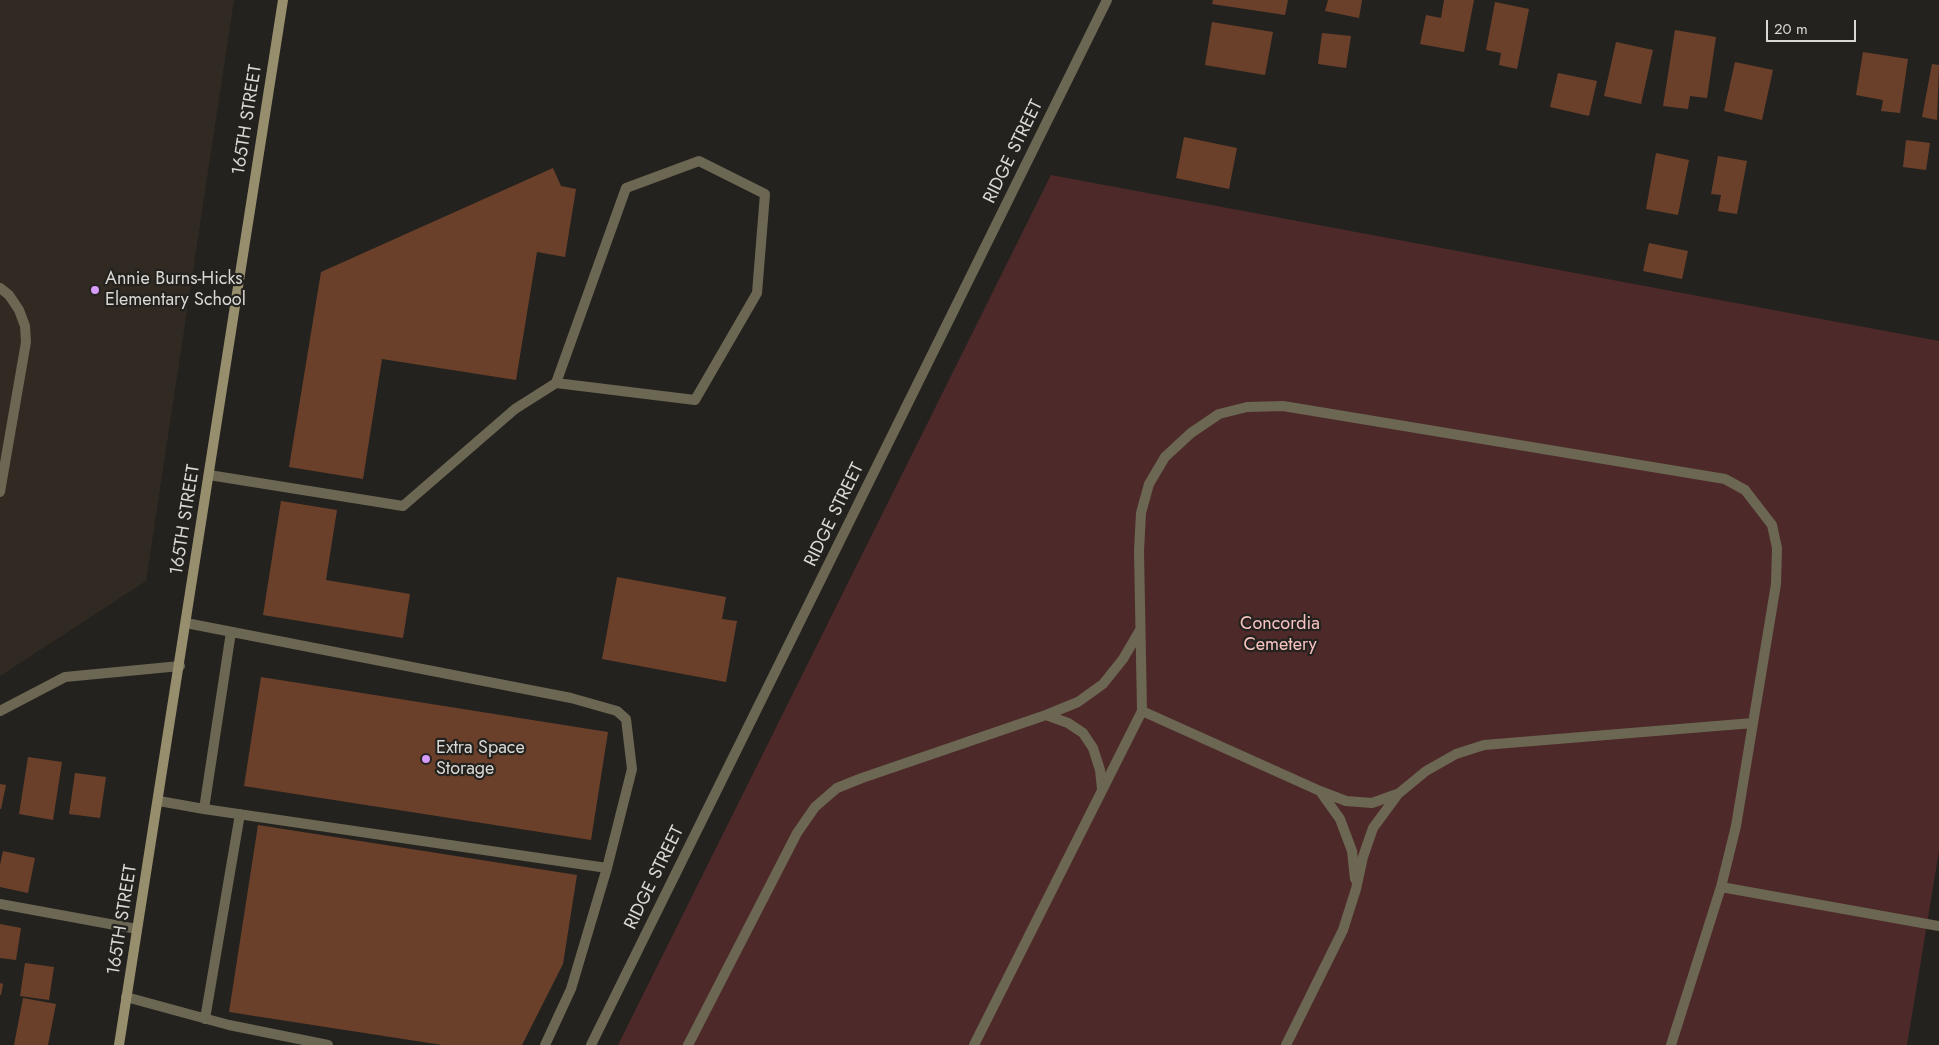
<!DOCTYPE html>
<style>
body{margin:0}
#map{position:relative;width:1939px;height:1045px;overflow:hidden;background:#24221e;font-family:Jost,sans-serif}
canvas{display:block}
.scale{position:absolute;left:1766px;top:20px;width:90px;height:22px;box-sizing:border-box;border:2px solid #dad8d5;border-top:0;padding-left:6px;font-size:15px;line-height:18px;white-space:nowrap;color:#dad8d5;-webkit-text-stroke:4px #24221e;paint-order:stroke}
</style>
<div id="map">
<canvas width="1939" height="1045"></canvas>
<div class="scale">20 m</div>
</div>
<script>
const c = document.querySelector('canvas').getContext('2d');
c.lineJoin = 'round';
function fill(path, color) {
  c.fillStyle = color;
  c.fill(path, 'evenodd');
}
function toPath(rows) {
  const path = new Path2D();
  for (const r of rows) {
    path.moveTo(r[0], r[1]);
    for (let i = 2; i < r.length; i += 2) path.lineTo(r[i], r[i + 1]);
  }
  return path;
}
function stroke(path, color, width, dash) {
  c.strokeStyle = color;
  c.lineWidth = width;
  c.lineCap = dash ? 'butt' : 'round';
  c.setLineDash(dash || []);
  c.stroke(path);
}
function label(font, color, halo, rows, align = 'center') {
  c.font = font + ' Jost,sans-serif';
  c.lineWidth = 4.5;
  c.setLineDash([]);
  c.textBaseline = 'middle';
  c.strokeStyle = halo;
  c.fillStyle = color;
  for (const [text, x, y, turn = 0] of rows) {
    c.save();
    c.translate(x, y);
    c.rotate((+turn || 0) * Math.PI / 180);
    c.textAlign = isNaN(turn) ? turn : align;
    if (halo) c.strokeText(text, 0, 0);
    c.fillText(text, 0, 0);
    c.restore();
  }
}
const built = toPath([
 [0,0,234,0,146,581,0,676]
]);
const green = toPath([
 [1051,175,1939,341,1939,851,1907,1045,618,1045]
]);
const building = toPath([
 [1213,0,1288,0,1285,15,1212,4],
 [1328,0,1362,0,1359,18,1325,11],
 [1444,0,1474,0,1464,52,1420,44,1426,15,1441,18],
 [1495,2,1529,9,1517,69,1499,65,1501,53,1486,50],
 [1212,22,1273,32,1265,75,1205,65],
 [1675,30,1716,37,1707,98,1690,96,1688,109,1663,106],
 [1322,33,1351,36,1346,68,1318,64],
 [1616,42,1653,50,1641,104,1604,96],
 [1863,52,1908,59,1900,113,1881,111,1883,100,1856,95],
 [1735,62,1773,70,1762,120,1724,111],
 [1932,64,1939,65,1937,120,1922,117],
 [1558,73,1597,81,1589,116,1550,107],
 [1184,137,1237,148,1229,189,1176,178],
 [1906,140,1930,143,1926,170,1903,167],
 [1656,153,1689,160,1678,215,1646,209],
 [1718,156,1747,161,1737,214,1718,211,1721,195,1711,194],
 [553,168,561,186,576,189,565,257,537,252,516,380,382,359,363,479,289,467,321,272],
 [1649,243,1688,251,1682,279,1643,271],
 [281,501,337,510,326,580,410,594,403,638,263,615],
 [617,577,726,597,722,619,737,621,726,682,602,659],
 [261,677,608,732,591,840,244,786],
 [28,757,62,762,53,820,19,814],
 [75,773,106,777,100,818,69,814],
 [0,784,6,785,1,809,0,809],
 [258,825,577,875,563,964,522,1045,442,1045,229,1012],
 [3,851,35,858,28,893,0,887,0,865],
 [0,924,21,928,16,960,0,958],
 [25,963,54,967,49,1000,20,996],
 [0,983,3,984,1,995,0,995],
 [23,998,56,1004,48,1045,14,1045]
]);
const service = toPath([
 [0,288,9,295,19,310,25,326,26,342,0,492],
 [209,475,403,506,515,409,556,383,695,400,757,293,765,194,699,161,626,188,556,383],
 [1142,711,1320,791,1346,801,1372,803,1397,794],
 [1046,715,1068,723,1083,733,1093,748,1100,770,1102,789],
 [1320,791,1340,819,1352,851,1355,879],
 [159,801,204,809,607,868,632,769,626,719,617,711,571,698,186,623],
 [204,809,231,632],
 [1721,887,1939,926],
 [0,904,137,929],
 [126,997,229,1025,328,1045],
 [205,1019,240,814],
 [545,1045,571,989,607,868],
 [688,1045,797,833,815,807,837,788,862,778,1046,715,1078,702,1103,684,1123,659,1140,630],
 [974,1045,1142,711,1139,551,1141,513,1149,484,1165,457,1191,433,1219,414,1247,407,1283,406,1725,479,1745,490,1772,525,1777,548,1776,584,1736,826,1721,887,1671,1045],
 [1286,1045,1343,930,1356,889,1363,857,1373,828,1398,794,1426,771,1456,754,1484,745,1753,723]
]);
const minor = toPath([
 [0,711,65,677,180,666],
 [591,1045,1107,0]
]);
const secondary = toPath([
 [119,1045,283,0]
]);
const markers = [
 [95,290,5,"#d79bf9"],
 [426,759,5,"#d79bf9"]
];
const streetNames = [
 ["165TH STREET",248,120,-81],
 ["RIDGE STREET",1014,152,-64],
 ["RIDGE STREET",835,515,-64],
 ["165TH STREET",186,520,-81],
 ["RIDGE STREET",655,878,-64],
 ["165TH STREET",123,920,-81]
];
const poiNames = [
 ["Annie Burns-Hicks",105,280],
 ["Elementary School",105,301],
 ["Extra Space",436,749],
 ["Storage",436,770]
];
const parkNames = [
 ["Concordia",1280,625],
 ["Cemetery",1280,646]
];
fill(built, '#312a22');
fill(green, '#4d2a29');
fill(building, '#6b402a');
stroke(service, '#6c6753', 10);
stroke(minor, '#6c6753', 10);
stroke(secondary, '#978e6d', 10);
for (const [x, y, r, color] of markers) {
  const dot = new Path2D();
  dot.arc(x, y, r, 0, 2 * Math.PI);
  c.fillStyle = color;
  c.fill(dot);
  stroke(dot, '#24221e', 2);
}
label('18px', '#dad8d5', '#24221e', streetNames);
label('18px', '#dad8d5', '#24221e', poiNames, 'left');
label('18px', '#f7c3c0', '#24221e', parkNames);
</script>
